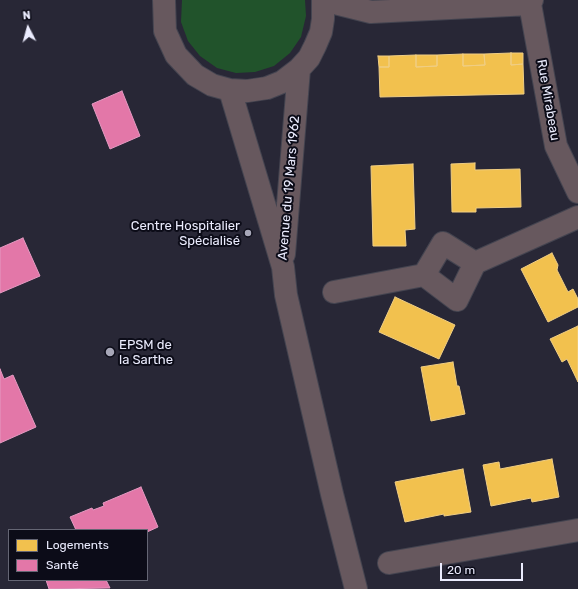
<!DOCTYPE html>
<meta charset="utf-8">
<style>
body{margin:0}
#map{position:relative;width:578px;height:589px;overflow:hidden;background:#282736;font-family:Rubik,sans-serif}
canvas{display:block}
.legend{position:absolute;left:8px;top:529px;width:140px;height:52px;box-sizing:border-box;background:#0c0c18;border:1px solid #656674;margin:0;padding:5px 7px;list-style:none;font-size:12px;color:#ebecfe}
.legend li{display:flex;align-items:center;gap:8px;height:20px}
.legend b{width:20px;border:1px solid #656674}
.north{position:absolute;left:8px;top:8px;width:40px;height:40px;-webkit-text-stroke:3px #0c0c18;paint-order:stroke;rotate:354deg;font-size:11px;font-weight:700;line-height:16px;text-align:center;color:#ebecfe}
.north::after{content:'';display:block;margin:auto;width:14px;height:18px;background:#ebecfe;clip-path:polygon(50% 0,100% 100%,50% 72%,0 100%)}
.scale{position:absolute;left:440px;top:563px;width:83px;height:18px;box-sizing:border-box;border:2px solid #ebecfe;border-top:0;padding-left:5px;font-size:12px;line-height:14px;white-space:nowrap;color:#ebecfe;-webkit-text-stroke:3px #0c0c18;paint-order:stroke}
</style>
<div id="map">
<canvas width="578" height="589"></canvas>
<ul class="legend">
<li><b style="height:11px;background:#f2c14e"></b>Logements</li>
<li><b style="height:11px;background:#e377a8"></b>Santé</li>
</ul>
<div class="north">N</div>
<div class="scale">20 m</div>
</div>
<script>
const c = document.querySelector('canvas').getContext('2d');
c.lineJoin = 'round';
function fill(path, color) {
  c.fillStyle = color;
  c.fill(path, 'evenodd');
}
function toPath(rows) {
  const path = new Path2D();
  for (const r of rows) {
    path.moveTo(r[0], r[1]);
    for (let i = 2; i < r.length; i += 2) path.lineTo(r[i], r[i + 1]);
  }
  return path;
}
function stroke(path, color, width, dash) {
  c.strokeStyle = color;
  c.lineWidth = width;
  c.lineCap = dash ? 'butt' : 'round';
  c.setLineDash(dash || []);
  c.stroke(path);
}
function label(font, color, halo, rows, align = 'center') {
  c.font = font + ' Rubik,sans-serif';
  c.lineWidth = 4;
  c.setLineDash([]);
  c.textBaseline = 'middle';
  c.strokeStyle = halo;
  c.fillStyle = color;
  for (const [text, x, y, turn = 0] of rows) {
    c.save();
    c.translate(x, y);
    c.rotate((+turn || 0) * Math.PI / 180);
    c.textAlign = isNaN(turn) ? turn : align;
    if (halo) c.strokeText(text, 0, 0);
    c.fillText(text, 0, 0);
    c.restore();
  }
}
const green = toPath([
 [182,0,305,0,306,16,301,37,290,53,274,66,255,72,236,73,217,68,200,56,188,41,181,22]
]);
const homes = toPath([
 [511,53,523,53,523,64,511,65,511,53],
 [511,53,511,65,523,64,524,94,380,97,379,67,389,67,389,56,416,55,416,67,437,66,437,55,463,54,463,66,485,65,484,54,511,53],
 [463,54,484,54,485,65,463,66,463,54],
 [416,55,437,55,437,66,416,67,416,55],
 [378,56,389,56,389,67,379,67,378,56],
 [475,163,475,170,520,169,521,207,476,208,476,212,452,212,451,164,475,163],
 [413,164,415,229,405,230,406,246,373,246,371,166,413,164],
 [552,253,558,265,557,270,568,292,573,289,578,299,578,307,548,322,521,269,552,253],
 [395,297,455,325,439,359,379,332,395,297],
 [578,326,578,382,567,359,562,362,550,339,578,326],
 [453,362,457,386,459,386,465,414,431,421,421,367,453,362],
 [552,459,559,497,532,502,531,498,491,506,483,465,499,462,500,469,552,459],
 [463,469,471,512,444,516,444,514,405,522,395,482,463,469]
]);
const health = toPath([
 [122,91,140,136,110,149,92,104,122,91],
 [23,238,40,276,0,293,0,248,23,238],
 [0,369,4,379,13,375,36,427,0,443,0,369],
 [141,487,158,527,147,532,147,530,76,530,70,517,92,508,93,510,104,506,103,503,141,487],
 [46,580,106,580,110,588,49,589,46,580]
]);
const minor = toPath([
 [164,0,165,31,176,55,195,75,212,85,230,90,247,91,267,88,282,82,299,69,309,58,315,46,321,32,323,19,323,0],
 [323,0,371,12,530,4],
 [532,0,530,4,556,146,578,192],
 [230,90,283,267,286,295,332,494,356,589],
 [284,254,299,69],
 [475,263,443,243,424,275,457,300,475,263,578,217],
 [334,292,424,275],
 [389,563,578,530]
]);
const markers = [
 [248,233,4,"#a7a7b8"],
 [110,352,5,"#a7a7b8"]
];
const streetNames = [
 ["Rue Mirabeau",548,100,80],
 ["Avenue du 19 Mars 1962",289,188,-85]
];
const poiNames = [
 ["Centre Hospitalier",240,226],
 ["Spécialisé",240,241],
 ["EPSM de",119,345,"left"],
 ["la Sarthe",119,360,"left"]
];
fill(green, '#21532b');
fill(homes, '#f2c14e');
stroke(homes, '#f0ce83', 1);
fill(health, '#e377a8');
stroke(health, '#e59ac2', 1);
stroke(minor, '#444450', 24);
stroke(minor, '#67585e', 22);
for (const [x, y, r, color] of markers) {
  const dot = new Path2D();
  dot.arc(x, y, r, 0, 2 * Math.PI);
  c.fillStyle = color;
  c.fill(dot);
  stroke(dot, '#0c0c18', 1.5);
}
label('13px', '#ebecfe', '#0c0c18', streetNames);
label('13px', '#ebecfe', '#0c0c18', poiNames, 'right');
</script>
